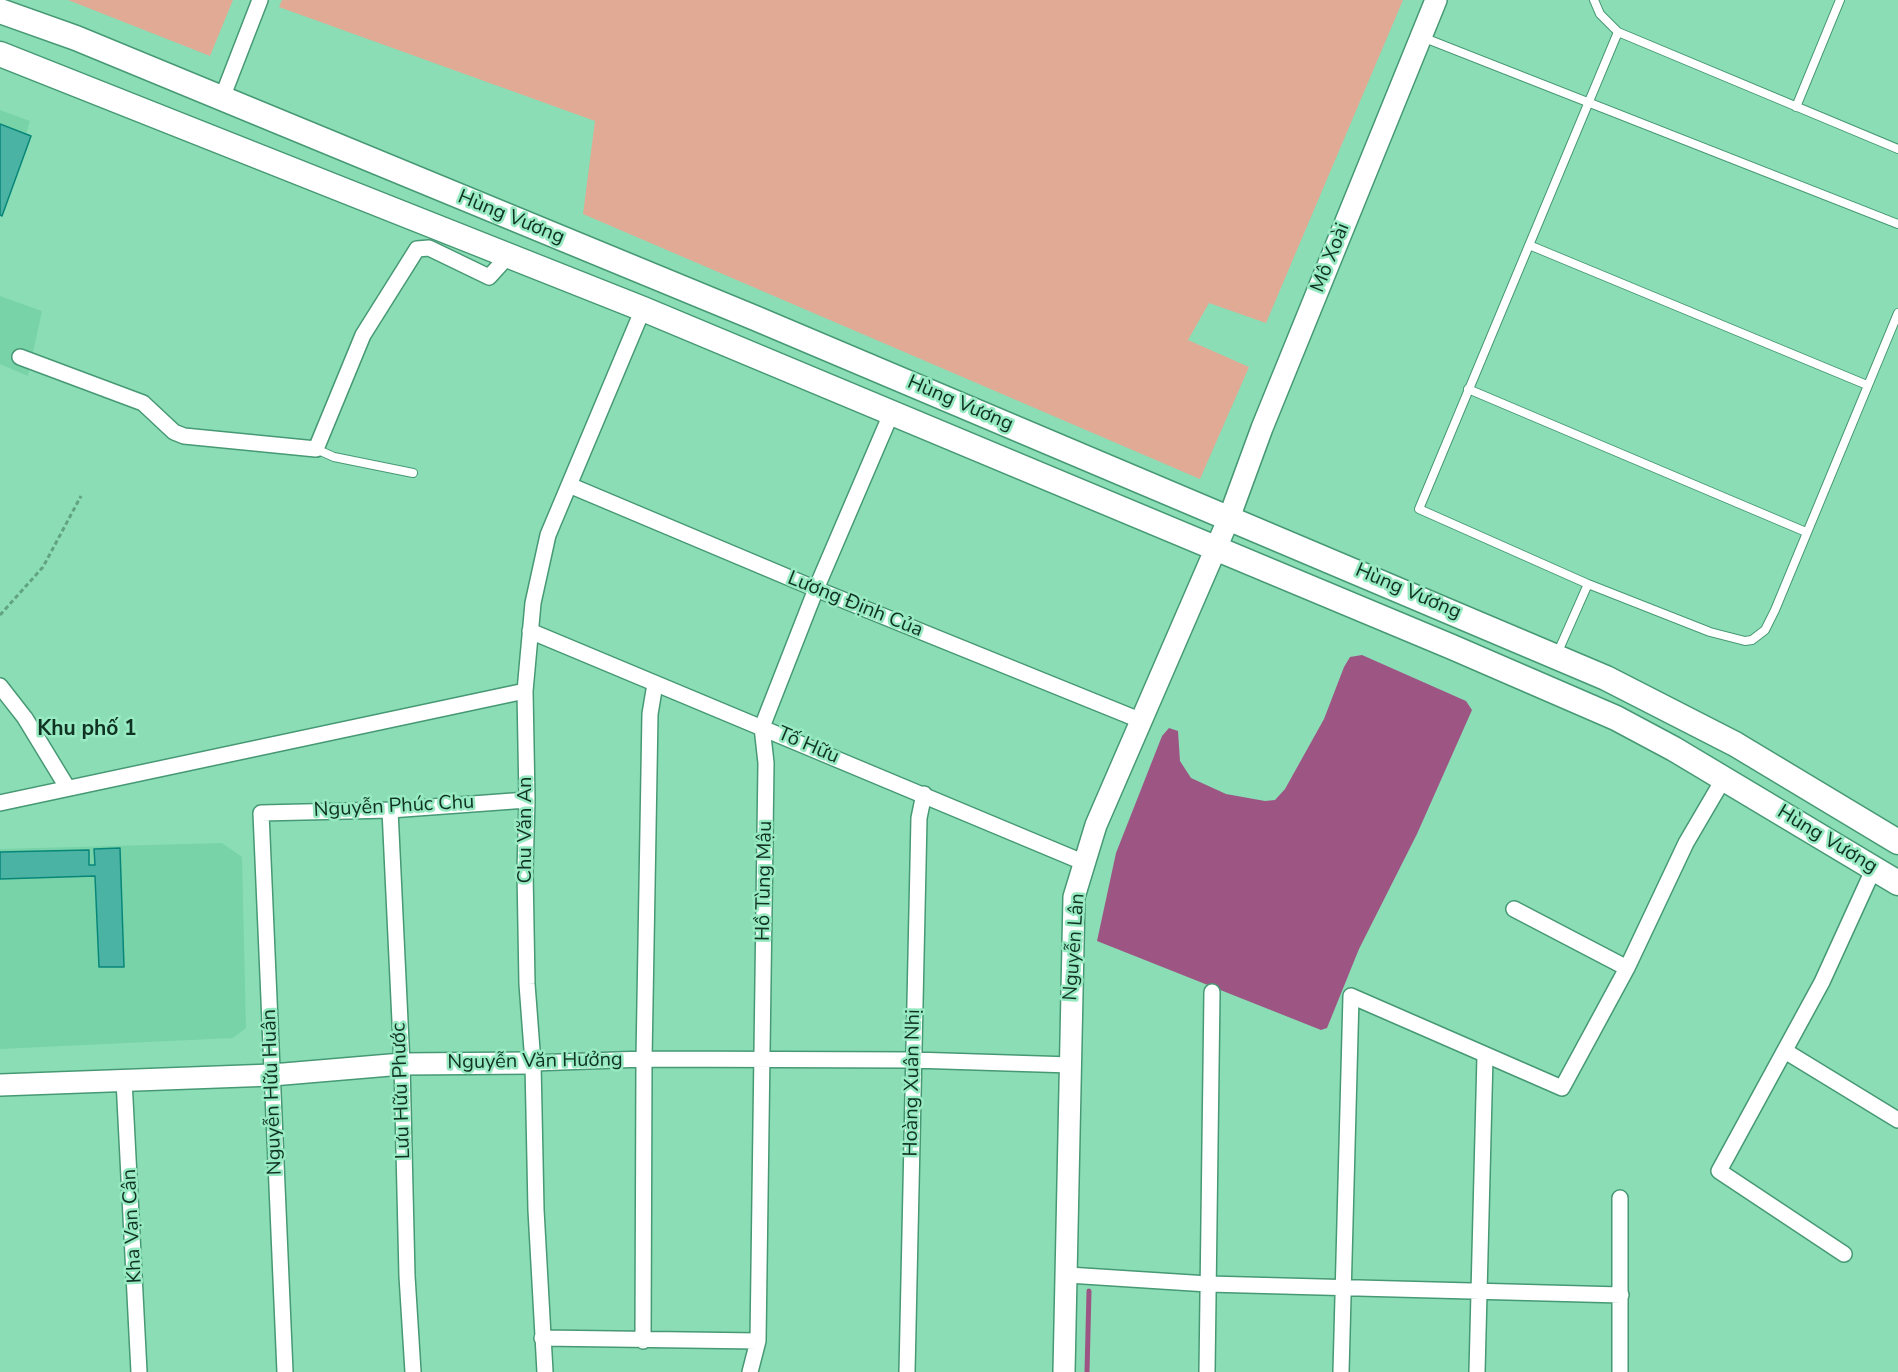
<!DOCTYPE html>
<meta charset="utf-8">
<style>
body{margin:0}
canvas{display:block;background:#8bddb5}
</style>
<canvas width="1898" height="1372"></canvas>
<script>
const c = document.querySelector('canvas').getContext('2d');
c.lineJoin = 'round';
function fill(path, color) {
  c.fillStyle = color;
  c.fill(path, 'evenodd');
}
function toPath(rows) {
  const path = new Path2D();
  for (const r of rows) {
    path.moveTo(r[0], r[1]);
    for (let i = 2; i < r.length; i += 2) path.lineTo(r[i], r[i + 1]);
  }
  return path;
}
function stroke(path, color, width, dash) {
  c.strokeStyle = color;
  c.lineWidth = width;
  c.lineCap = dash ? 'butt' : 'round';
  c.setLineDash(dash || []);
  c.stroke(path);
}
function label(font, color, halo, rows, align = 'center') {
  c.font = font + ' "Nunito Sans",sans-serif';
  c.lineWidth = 5;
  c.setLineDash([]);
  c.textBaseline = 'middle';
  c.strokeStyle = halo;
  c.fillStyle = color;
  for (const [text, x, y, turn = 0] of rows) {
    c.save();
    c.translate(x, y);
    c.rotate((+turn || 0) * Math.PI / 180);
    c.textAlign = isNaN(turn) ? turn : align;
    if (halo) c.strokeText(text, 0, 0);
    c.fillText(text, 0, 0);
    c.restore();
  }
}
const built = toPath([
 [0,110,30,121,0,217],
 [0,296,42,311,28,376,0,364],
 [222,843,242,857,246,1028,233,1038,0,1049,0,849]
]);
const green = toPath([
 [68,0,233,0,210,56],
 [282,0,1403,0,1266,323,1209,303,1188,340,1249,367,1200,479,583,214,595,121,279,7]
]);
const water = toPath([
 [1362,655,1466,701,1472,710,1417,834,1359,949,1327,1028,1321,1030,1097,941,1116,853,1162,736,1169,728,1178,731,1180,761,1191,778,1226,794,1265,801,1275,800,1285,789,1324,719,1344,667,1350,657]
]);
const stream = toPath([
 [1087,1372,1089,1291]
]);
const building = toPath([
 [0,124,31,136,2,216,0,215,0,124],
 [120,848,124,967,99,967,95,876,0,879,0,852,89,850,89,865,95,865,94,849,120,848]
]);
const path = toPath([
 [0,615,43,567,81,496]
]);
const lane = toPath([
 [1594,0,1600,14,1618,32,1898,149],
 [1618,32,1419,509,1588,584,1710,632,1745,641,1752,640,1765,630,1775,610,1898,313],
 [1422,37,1898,224],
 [1796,107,1840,0],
 [1529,245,1867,385],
 [1468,389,1806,532],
 [316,449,334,457,413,473],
 [1557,654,1588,584]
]);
const street = toPath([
 [222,98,260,0],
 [20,357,143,403,174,432,184,436,316,449,363,335,417,249,429,248,489,277,510,254],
 [569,485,816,589,1142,721],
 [530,631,1085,863],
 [0,686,25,718,67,787],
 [0,803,525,691],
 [390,810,402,1064,407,1276,413,1372],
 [1627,968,1686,843,1724,778],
 [1785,1051,1898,1120],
 [533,1063,644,1059,913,1060,1071,1065],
 [124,1080,139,1372],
 [1844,1254,1719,1171,1822,982,1874,868],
 [1068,1275,1208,1284,1621,1295],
 [542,1338,758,1341],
 [643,1341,644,1059,650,714,655,684],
 [285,1372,261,813,390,810,527,800],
 [545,1372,536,1210,533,1063,527,984,525,871,527,800,525,691,533,603,548,535,643,309],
 [750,1372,758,1341,766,763,762,727,816,589,891,414],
 [907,1372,919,818,924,794],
 [1207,1372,1212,992],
 [1341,1372,1351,996,1562,1088,1627,968,1514,909],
 [1477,1372,1485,1056],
 [1620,1372,1620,1198]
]);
const secondary = toPath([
 [0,1085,272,1075,402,1064,533,1063],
 [1064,1372,1074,897,1096,825,1229,518,1262,428,1436,0]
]);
const primary = toPath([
 [0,11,76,38,755,318,1606,678,1735,744,1898,842],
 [0,54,643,309,1452,647,1616,718,1674,749,1898,883]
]);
const streetNames = [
 ["Hùng Vương",511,218,22],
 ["Mô Xoài",1331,258,-68],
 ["Hùng Vương",960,404,23],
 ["Hùng Vương",1408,592,23],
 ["Lương Định Của",855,605,22],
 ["Tố Hữu",808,746,23],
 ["Nguyễn Phúc Chu",394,807,-3],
 ["Chu Văn An",526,830,-90],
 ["Hùng Vương",1827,840,31],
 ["Hồ Tùng Mậu",765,881,-89],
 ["Nguyễn Lân",1075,947,-86],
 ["Nguyễn Văn Hưởng",535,1062,-1],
 ["Hoàng Xuân Nhị",913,1083,-89],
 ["Lưu Hữu Phước",402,1091,-92],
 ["Nguyễn Hữu Huân",273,1092,-92],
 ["Kha Vạn Cân",133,1226,-93]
];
const neighbourhoodNames = [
 ["Khu phố 1",87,730]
];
fill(built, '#78d3a8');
fill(green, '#e0aa95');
fill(water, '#9d5684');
stroke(stream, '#9d5684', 5);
fill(building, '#4bb3a4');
stroke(building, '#088779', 1.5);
stroke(lane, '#469974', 10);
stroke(street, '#469974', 18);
stroke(secondary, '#469974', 24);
stroke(primary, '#469974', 27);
stroke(path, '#61a384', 3, [4.5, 3]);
stroke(lane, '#fff', 8);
stroke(street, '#fff', 15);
stroke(secondary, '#fff', 21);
stroke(primary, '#fff', 24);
label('20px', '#0f3223', '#98eac2', streetNames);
label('bold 21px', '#0f3223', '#98eac2', neighbourhoodNames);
</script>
